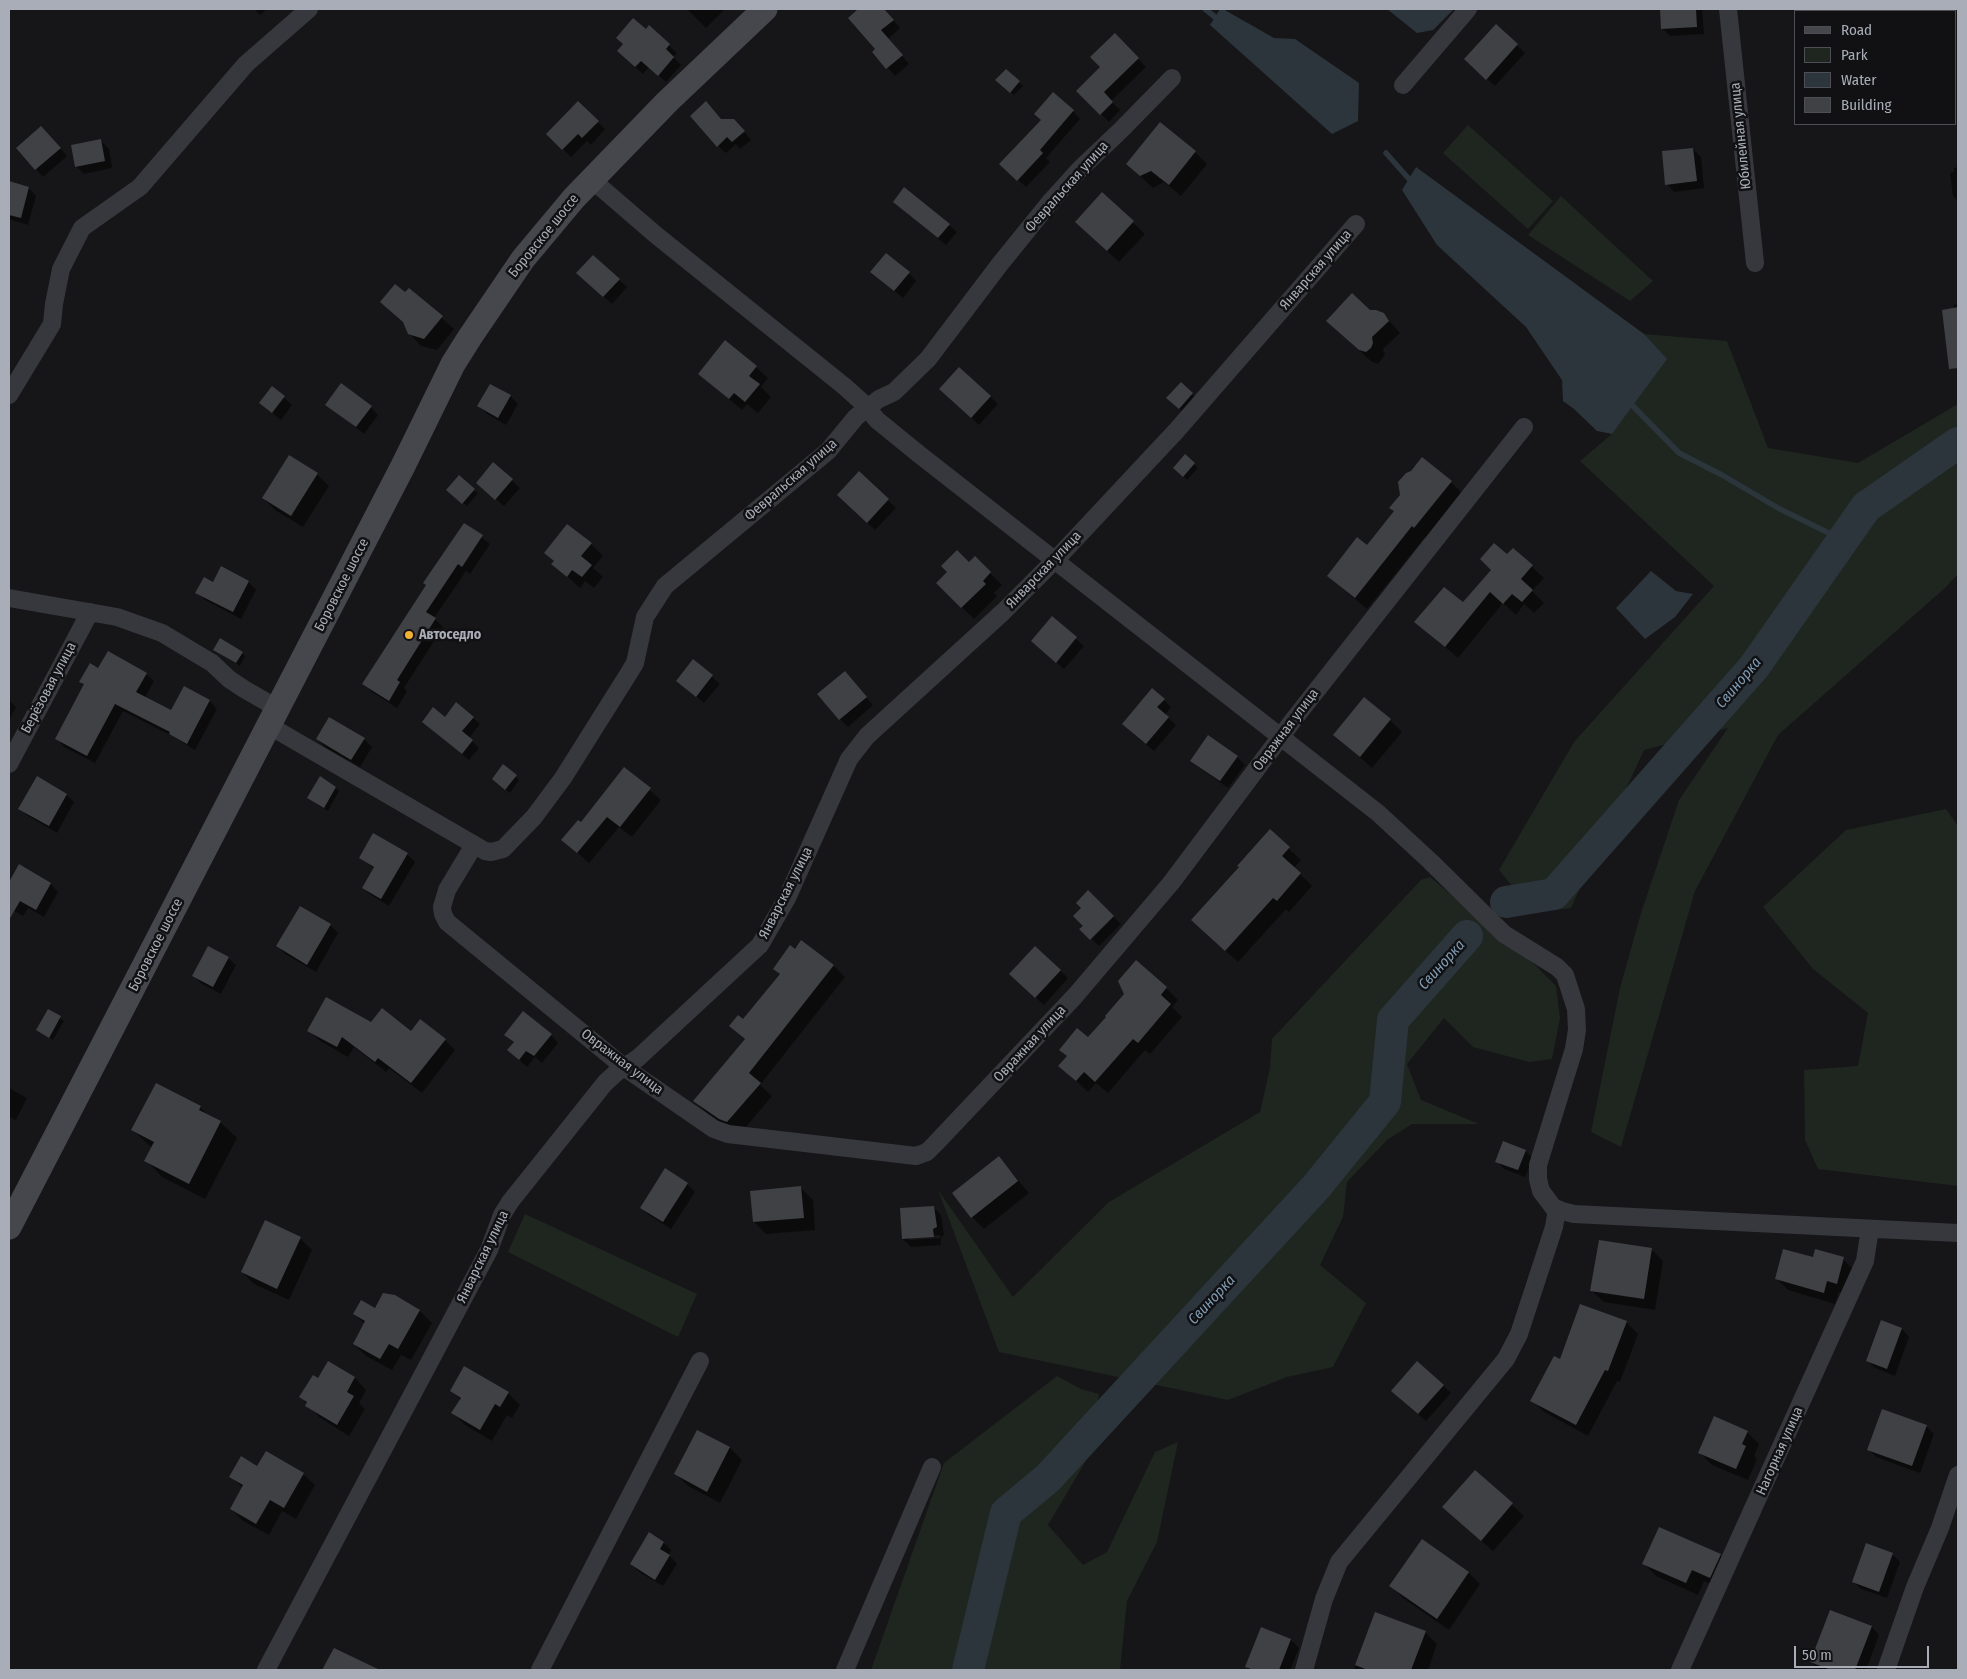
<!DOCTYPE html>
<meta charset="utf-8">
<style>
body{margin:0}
#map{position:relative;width:1967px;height:1679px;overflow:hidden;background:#161618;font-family:"Fira Sans Condensed",sans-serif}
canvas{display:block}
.frame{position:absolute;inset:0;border:10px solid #a8adb8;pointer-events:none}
.legend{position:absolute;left:1794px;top:10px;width:162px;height:115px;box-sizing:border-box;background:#111113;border:1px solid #4d4f55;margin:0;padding:6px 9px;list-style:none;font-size:15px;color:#a8adb8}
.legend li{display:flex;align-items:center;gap:10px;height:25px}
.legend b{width:25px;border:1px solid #4d4f55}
.scale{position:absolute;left:1794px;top:1646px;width:135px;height:22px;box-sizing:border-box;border:2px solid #a8adb8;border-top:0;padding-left:6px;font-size:15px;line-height:18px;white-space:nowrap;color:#a8adb8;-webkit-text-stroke:4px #111113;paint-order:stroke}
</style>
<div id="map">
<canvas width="1967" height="1679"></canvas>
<div class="frame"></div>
<ul class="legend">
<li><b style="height:6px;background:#45474d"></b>Road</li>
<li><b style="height:14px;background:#1e261f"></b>Park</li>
<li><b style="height:14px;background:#2c353c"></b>Water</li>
<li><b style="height:14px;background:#404145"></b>Building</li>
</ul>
<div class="scale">50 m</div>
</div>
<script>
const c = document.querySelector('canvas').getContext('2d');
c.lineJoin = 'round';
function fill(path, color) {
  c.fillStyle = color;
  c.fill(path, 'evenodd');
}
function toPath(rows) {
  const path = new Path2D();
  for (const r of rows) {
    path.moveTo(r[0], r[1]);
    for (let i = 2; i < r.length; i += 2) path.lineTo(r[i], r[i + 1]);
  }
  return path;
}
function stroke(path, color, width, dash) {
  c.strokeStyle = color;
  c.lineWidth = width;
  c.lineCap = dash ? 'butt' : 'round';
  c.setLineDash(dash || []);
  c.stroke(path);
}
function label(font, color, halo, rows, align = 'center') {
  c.font = font + ' "Fira Sans Condensed",sans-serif';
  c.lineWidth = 5;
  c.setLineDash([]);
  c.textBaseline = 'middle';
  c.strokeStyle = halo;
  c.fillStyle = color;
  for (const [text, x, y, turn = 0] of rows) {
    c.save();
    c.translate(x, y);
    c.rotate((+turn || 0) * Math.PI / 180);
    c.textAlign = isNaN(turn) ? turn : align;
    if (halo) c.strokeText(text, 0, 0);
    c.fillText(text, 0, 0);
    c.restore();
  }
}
const green = toPath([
 [1468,125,1553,201,1528,229,1443,153],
 [1561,196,1653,281,1630,301,1528,235],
 [1644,334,1727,341,1768,448,1858,463,1958,404,1958,574,1945,588,1778,735,1695,891,1621,1147,1591,1132,1620,988,1641,913,1679,800,1728,728,1644,750,1571,908,1538,912,1512,886,1499,870,1574,742,1714,586,1580,461,1612,434,1646,387],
 [1946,809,1958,826,1958,1186,1818,1169,1805,1140,1804,1070,1858,1066,1868,1013,1813,969,1763,907,1846,830],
 [1430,877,1534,964,1556,986,1560,1018,1552,1059,1529,1062,1473,1047,1444,1018,1407,1064,1421,1100,1479,1124,1412,1124,1387,1140,1347,1182,1343,1217,1320,1265,1366,1303,1333,1367,1287,1377,1228,1400,999,1352,938,1190,1013,1297,1109,1202,1260,1112,1270,1068,1272,1039,1421,880],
 [525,1214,697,1294,678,1337,508,1252],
 [1057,1376,1081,1389,1099,1394,1090,1454,1048,1525,1083,1565,1107,1552,1155,1452,1178,1442,1157,1542,1127,1601,1120,1670,871,1670,944,1463]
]);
const water = toPath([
 [1220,9,1223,9,1274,38,1295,39,1359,83,1358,121,1332,134,1210,25],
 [1387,9,1454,9,1433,30,1417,33],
 [1416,167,1644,334,1667,359,1612,434,1597,431,1574,409,1563,401,1562,380,1526,327,1437,245,1402,190],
 [1651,571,1676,591,1693,594,1675,617,1645,639,1616,608]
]);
const shadow = toPath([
 [254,9,267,9,260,15],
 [687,9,725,9,706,28],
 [860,9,884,9,900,28,888,39,909,64,895,76,874,52,877,50,849,18],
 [1661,9,1702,9,1704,34,1670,36,1662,28],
 [1496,26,1525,53,1495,86,1473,67],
 [649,27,677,53,673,57,681,65,666,82,649,67,643,74,626,59],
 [1115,35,1146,67,1111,101,1120,110,1109,122,1078,91,1101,67],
 [1006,70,1023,86,1014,95,997,80],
 [578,103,605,129,591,145,587,141,571,157,548,134],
 [1073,111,1080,119,1046,158,1050,162,1026,187,1009,172,1042,121],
 [722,120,742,129,751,140,740,149,736,144,726,153,718,146],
 [49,135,67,156,43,177,36,169],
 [101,141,109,149,112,168,84,174,76,166],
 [1693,149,1701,157,1704,188,1674,192,1667,184],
 [1195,152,1207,164,1181,196,1164,182,1153,188,1127,164],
 [1958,167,1958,201,1953,196,1950,173,1954,172,1954,168],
 [9,183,29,188,36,196,28,225,9,219],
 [1102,193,1145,234,1119,262,1076,222],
 [902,209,949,225,957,232,946,245],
 [909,273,916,281,903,298,880,279],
 [619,280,627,287,612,304,586,281],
 [409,289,454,329,437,350,421,346,409,333,405,324,382,302,405,294],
 [1958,304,1958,358,1947,347,1954,305],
 [1370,312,1383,314,1400,333,1383,349,1385,355,1378,364,1372,362,1340,333],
 [756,367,768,378,761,387,771,397,758,413,747,404,742,410,700,374],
 [959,368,998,404,979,425,948,397],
 [1181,383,1200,402,1187,416,1176,405],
 [272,387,292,405,281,420,260,403],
 [510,396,518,404,506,425,487,414,479,406],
 [327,404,371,407,378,415,364,434],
 [1185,456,1198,468,1187,480,1175,468],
 [494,464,520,488,504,506,485,490],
 [859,473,896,508,875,530,846,503],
 [317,474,329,486,303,527,275,510,263,498],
 [1451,482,1463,494,1426,538,1425,537,1367,609,1328,576],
 [474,490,478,493,467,506,451,493],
 [465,525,490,544,470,574,466,571,434,618,443,627,404,688,407,691,397,708,372,692,364,684],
 [591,544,603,556,593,568,603,577,594,588,585,581,580,588,553,564,555,562,546,553],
 [1513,549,1544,578,1532,591,1544,603,1534,613,1524,604,1516,615,1503,603,1458,658,1416,622,1463,604],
 [975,558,1002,585,994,593,997,596,974,619,937,583,969,564],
 [222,568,248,582,256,590,241,619,205,600,197,593,214,583],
 [1052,618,1084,646,1064,669,1032,641],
 [214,650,242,653,245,656,240,666],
 [694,661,720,684,704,703,686,688],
 [98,670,146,674,154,681,145,698,171,712,184,688,210,701,217,709,195,750,174,737,123,711,95,763,64,747,57,739,85,685,81,681],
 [852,680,873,705,848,727,840,719],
 [9,700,16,707,9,720],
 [1164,700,1171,707,1165,715,1176,725,1154,751,1131,732],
 [445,718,473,718,480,724,469,738,479,748,469,760,430,728],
 [1390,720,1402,732,1372,768,1335,735],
 [1209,737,1237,757,1245,765,1228,788,1200,768,1192,760],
 [317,739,364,739,372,747,360,767,325,747],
 [503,766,519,780,510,793,497,783],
 [625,769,661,800,632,837,619,827,589,863,563,840,581,824],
 [336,788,339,791,328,811,308,798],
 [67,795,74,802,57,833,28,816,20,809],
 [1270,831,1301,860,1294,868,1312,886,1289,912,1286,909,1238,962,1204,932,1240,867],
 [407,854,415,862,389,906,371,895,363,888,374,869,360,857],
 [19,866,51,884,58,892,44,917,28,908,23,916,9,908,9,884],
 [1088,892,1121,924,1099,946,1081,929,1084,926,1083,909],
 [300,908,330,925,338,933,316,972,285,954,278,946],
 [802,942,834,966,845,977,760,1085,772,1096,740,1134,732,1131,707,1113,695,1101,746,1041,731,1026,743,1021,781,975,774,969,795,950],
 [1036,948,1068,978,1044,1005,1018,982],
 [228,958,236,965,221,994,202,984,194,976],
 [1166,988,1178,1000,1172,1007,1182,1017,1150,1054,1145,1050,1108,1093,1096,1083,1088,1092,1060,1066,1068,1057,1061,1050,1088,1039],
 [48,1010,64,1021,53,1040,37,1030],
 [372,1024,445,1040,455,1050,422,1093,389,1068,386,1072,354,1047,348,1057,320,1041,309,1030],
 [506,1035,551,1035,558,1043,542,1063,535,1057,527,1067,508,1050,514,1043],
 [9,1088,27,1098,16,1120,9,1117],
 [200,1107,210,1117,220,1122,237,1138,205,1199,162,1177,146,1160,152,1148,133,1130],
 [1525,1151,1533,1158,1525,1177,1504,1169,1497,1161],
 [999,1158,1029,1193,984,1229,972,1217],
 [687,1184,695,1192,671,1229,649,1215,641,1208],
 [801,1188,813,1200,815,1230,766,1234,754,1222,752,1192],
 [933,1207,941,1215,944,1235,941,1237,941,1245,911,1247,903,1239,901,1210],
 [940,1235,940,1238,909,1240,909,1238],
 [266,1222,300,1238,312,1250,289,1300,254,1284,242,1272],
 [1651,1249,1663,1261,1655,1310,1604,1302,1592,1291],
 [1814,1258,1843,1259,1855,1271,1848,1295,1839,1292,1835,1304,1788,1290,1776,1278],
 [394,1296,420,1311,432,1323,411,1360,401,1355,392,1370,366,1356,354,1344,365,1324,354,1314,375,1309],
 [1626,1322,1638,1334,1620,1382,1617,1381,1588,1436,1544,1412,1532,1400,1560,1361],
 [1902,1329,1909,1337,1895,1376,1875,1368,1867,1360],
 [328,1362,355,1378,366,1390,359,1403,365,1409,349,1436,319,1417,301,1397,318,1379],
 [1443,1385,1451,1393,1426,1421,1400,1399],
 [451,1391,508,1393,520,1405,512,1418,507,1415,492,1441,465,1425,453,1413,461,1400],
 [1926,1426,1934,1434,1920,1473,1876,1457,1868,1449],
 [698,1432,730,1448,742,1460,720,1503,688,1486,676,1474],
 [1747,1432,1759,1444,1754,1456,1757,1459,1748,1480,1712,1465,1700,1453],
 [258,1468,303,1474,315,1485,296,1519,282,1511,269,1535,243,1521,231,1509,243,1488,231,1477],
 [1475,1471,1524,1516,1493,1551,1456,1519],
 [649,1534,664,1543,671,1550,669,1555,677,1564,663,1586,639,1572,631,1564],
 [1892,1554,1900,1562,1887,1598,1861,1589,1854,1582],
 [1720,1555,1732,1567,1722,1589,1704,1581,1698,1595,1656,1576,1644,1564],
 [1469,1573,1480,1584,1449,1630,1403,1598,1391,1586],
 [1831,1612,1872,1627,1879,1635,1866,1670,1820,1670,1812,1662],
 [1376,1614,1425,1632,1437,1644,1428,1670,1354,1670],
 [1261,1629,1291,1640,1299,1648,1290,1670,1250,1670,1246,1666]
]);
const stream = toPath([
 [1205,9,1215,17],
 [1386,153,1409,179],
 [1632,405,1679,453,1722,475,1778,508,1843,540]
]);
const river = toPath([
 [1506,902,1554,894,1754,667,1866,507,1958,443],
 [968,1670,1006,1513,1048,1478,1316,1187,1385,1102,1393,1020,1467,936]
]);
const building = toPath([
 [858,9,884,9,894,20,881,30,903,55,886,69,872,52,875,49,848,18],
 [1660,9,1696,9,1697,27,1661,29],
 [633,18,646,29,649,25,670,44,666,49,674,57,658,76,641,61,635,67,617,51,623,44,616,38],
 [1496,24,1518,44,1486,80,1464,59],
 [1115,33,1139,58,1104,92,1113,102,1100,115,1076,91,1100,67,1090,57],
 [1006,69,1020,81,1010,93,995,80],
 [1053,92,1074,110,1040,150,1043,153,1017,181,999,164,1041,120,1034,114],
 [578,101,599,121,582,138,578,134,562,150,546,134],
 [706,101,721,119,734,119,745,131,732,142,727,137,717,147,690,116],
 [1160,122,1196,151,1169,185,1151,171,1140,176,1126,164],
 [41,126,61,148,35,170,16,148],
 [101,139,105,161,75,167,71,145],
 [1693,148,1697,181,1665,185,1662,151],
 [9,181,29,187,21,218,9,215],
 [904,187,950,224,938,238,893,202],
 [1102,192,1134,221,1107,251,1075,222],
 [886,253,910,272,894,291,870,272],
 [593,255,620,279,603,297,576,273],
 [395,284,405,292,409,288,443,316,424,339,408,334,403,322,380,302],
 [1352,293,1370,310,1376,310,1384,313,1389,321,1372,337,1373,343,1371,348,1366,352,1359,350,1326,321],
 [1958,307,1958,368,1949,369,1942,310],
 [725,340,757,366,749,376,760,384,745,402,734,393,729,399,698,374],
 [959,367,991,396,971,418,939,389],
 [1181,382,1193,393,1179,409,1166,398],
 [341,383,372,406,356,427,325,405],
 [490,384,511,395,498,418,477,406],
 [272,386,285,396,272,413,259,403],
 [1185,454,1195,463,1183,477,1173,468],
 [289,455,318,473,291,516,262,498],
 [1422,457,1452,481,1414,528,1412,526,1355,598,1327,576,1357,537,1367,545,1394,511,1389,508,1400,495,1398,482,1406,473,1411,471],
 [493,462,513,479,495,500,476,483],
 [859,471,889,499,867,523,837,495],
 [459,475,475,489,462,504,446,490],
 [464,523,483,535,462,567,458,564,426,612,436,618,397,680,400,682,389,701,362,684,426,585,423,583],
 [567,524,592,543,581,556,592,565,582,577,572,570,567,577,551,564,554,561,544,553],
 [1494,543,1507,554,1513,548,1533,565,1521,579,1533,590,1522,602,1512,594,1503,604,1490,592,1445,647,1414,622,1444,587,1463,602,1491,570,1480,559],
 [957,550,969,562,975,556,991,572,983,581,986,584,961,608,936,583,947,572,941,566],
 [221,566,249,581,233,612,195,593,204,577,213,582],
 [1052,616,1077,637,1056,663,1031,641],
 [220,638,243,652,236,663,213,650],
 [108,651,147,673,136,692,171,710,184,686,210,700,187,744,169,734,170,732,115,704,87,756,55,739,84,684,79,682,90,663,98,668],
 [693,659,713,675,696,697,676,681],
 [845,671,867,697,839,720,817,694],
 [1152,688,1165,699,1157,707,1169,717,1146,744,1122,724],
 [1364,697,1391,719,1360,757,1333,735],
 [456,702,474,717,462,731,473,740,462,754,422,722,433,707,445,717],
 [329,717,365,738,351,760,316,739],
 [1208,735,1238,756,1220,781,1190,761],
 [503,764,517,775,505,790,492,779],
 [624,767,651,788,620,827,607,817,577,853,561,840,578,820,581,822],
 [37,776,67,794,49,826,18,809],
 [320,776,336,787,324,808,307,798],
 [1270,829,1290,847,1282,856,1301,873,1277,901,1273,898,1225,951,1191,920,1239,867,1237,866],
 [373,833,408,853,381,899,362,888,374,867,359,858],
 [19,864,51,883,36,910,20,901,9,920,9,882],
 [1088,890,1114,916,1090,940,1079,929,1083,926,1073,916,1081,908,1076,903],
 [300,906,331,924,307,965,276,946],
 [801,940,834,965,749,1073,761,1083,727,1122,719,1119,693,1101,745,1039,729,1026,738,1015,743,1019,780,974,773,969,790,945,795,949],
 [208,946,229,957,213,987,192,976],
 [1035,946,1061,970,1035,998,1009,974],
 [1136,960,1167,987,1161,995,1171,1004,1138,1043,1133,1039,1095,1082,1084,1072,1076,1081,1058,1066,1067,1056,1059,1050,1077,1028,1088,1037,1106,1017,1105,1016,1124,994,1118,981],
 [326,997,371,1022,382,1008,411,1031,420,1019,446,1039,411,1083,378,1058,375,1062,342,1037,337,1047,307,1031],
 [48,1009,61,1016,49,1038,36,1030],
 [523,1011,552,1034,534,1056,526,1051,519,1060,507,1050,514,1042,504,1035],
 [156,1083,201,1106,199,1110,221,1121,189,1184,144,1161,154,1142,131,1130],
 [1503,1141,1526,1150,1518,1170,1495,1162],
 [999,1156,1018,1181,971,1218,952,1193],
 [665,1168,688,1183,663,1222,640,1208],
 [801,1186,804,1218,753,1222,750,1191],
 [934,1206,937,1227,933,1229,934,1237,902,1239,900,1208],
 [265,1220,301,1237,277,1289,241,1272],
 [1599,1240,1652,1248,1644,1299,1590,1291],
 [1783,1249,1813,1257,1815,1249,1844,1257,1837,1284,1827,1281,1824,1293,1775,1279],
 [383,1293,395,1295,420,1310,398,1349,389,1344,380,1359,353,1344,365,1321,353,1314,361,1300,375,1308],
 [1580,1304,1627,1321,1608,1371,1605,1370,1576,1425,1530,1401,1554,1356,1560,1359],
 [1881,1320,1902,1328,1887,1369,1866,1361],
 [328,1361,355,1377,347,1392,354,1396,337,1425,305,1406,307,1402,299,1397,313,1375,318,1378],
 [1417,1361,1444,1385,1418,1414,1391,1391],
 [464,1366,509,1392,500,1407,495,1404,480,1430,451,1413,461,1398,450,1391],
 [1882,1409,1927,1425,1912,1466,1867,1450],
 [1714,1416,1748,1431,1742,1444,1746,1446,1736,1469,1698,1453],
 [697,1430,730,1447,707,1492,674,1474],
 [266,1451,304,1473,284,1508,270,1500,256,1524,230,1509,243,1485,229,1477,241,1456,257,1466],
 [1475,1470,1513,1503,1481,1541,1442,1507],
 [1659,1527,1721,1554,1710,1578,1692,1570,1686,1583,1642,1564],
 [649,1532,664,1542,660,1549,670,1555,655,1580,630,1564],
 [1422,1539,1469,1572,1437,1619,1389,1586],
 [1866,1543,1893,1553,1879,1592,1852,1582],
 [1830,1610,1872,1626,1855,1670,1831,1670,1810,1662],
 [1375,1612,1426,1631,1411,1670,1368,1670,1355,1665],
 [1261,1627,1291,1639,1279,1670,1254,1670,1245,1667],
 [334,1648,380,1670,322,1670]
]);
const minor = toPath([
 [1728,9,1755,263],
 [1403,85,1468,9],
 [591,179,656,235,844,386,863,403,877,420,920,455,1378,813,1430,861,1504,934,1557,967,1565,975,1576,1009,1577,1030,1574,1049,1538,1165,1538,1179,1541,1191,1553,1207,1562,1211,1574,1214,1958,1233],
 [9,395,52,324,54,304,61,269,82,228,140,187,246,64,309,9],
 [9,598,117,617,162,633,212,663,229,679,244,689,277,708],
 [268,725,485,851,491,852,503,849,534,817,563,778,629,673,635,663,645,617,665,586,828,451,856,417,879,399,894,392,928,359,1000,264,1051,201,1080,169,1121,130,1172,78],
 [9,764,90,612],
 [474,845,447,890,442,907,443,914,447,922,624,1067,714,1129,728,1134,916,1156,927,1152,935,1144,1075,996,1171,883,1294,719,1524,427],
 [266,1670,489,1250,502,1215,510,1202,605,1083,617,1072,638,1058,760,945,787,898,849,759,867,736,1003,612,1061,554,1177,430,1356,224],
 [540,1670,700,1361],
 [845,1670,932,1467],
 [1304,1670,1324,1599,1339,1562,1506,1359,1519,1334,1554,1227,1557,1209],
 [1680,1670,1865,1261,1870,1229],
 [1886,1670,1915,1587,1940,1528,1958,1475]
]);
const secondary = toPath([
 [9,1227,403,466,453,364,470,337,523,259,574,198,667,102,765,9]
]);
const markers = [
 [409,635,5,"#f2b134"]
];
const streetNames = [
 ["Юбилейная улица",1741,136,-96],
 ["Февральская улица",1067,187,-48],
 ["Боровское шоссе",544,236,-51],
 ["Январская улица",1316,270,-49],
 ["Февральская улица",791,480,-41],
 ["Январская улица",1044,570,-46],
 ["Боровское шоссе",342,585,-63],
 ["Берёзовая улица",49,688,-62],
 ["Овражная улица",1286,730,-53],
 ["Январская улица",786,893,-63],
 ["Боровское шоссе",156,945,-63],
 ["Овражная улица",1030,1044,-47],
 ["Овражная улица",622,1062,37],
 ["Январская улица",483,1257,-64],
 ["Нагорная улица",1780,1451,-66]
];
const poiNames = [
 ["Автоседло",419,635]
];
const waterNames = [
 ["Свинорка",1739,683,-50],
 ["Свинорка",1442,965,-48],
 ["Свинорка",1212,1300,-47]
];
fill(green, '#1e261f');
fill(water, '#2c353c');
fill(shadow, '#0007');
stroke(stream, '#2c353c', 5.5);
stroke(river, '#2c353c', 32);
fill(building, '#404145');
stroke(minor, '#37383d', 18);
stroke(secondary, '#45474d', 25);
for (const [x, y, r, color] of markers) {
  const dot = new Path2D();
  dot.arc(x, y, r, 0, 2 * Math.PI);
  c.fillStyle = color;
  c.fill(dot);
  stroke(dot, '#111113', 2);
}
label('14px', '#a8adb8', '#111113', streetNames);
label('bold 14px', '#a8adb8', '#111113', poiNames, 'left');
label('italic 15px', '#7f9bb3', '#111113', waterNames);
</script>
